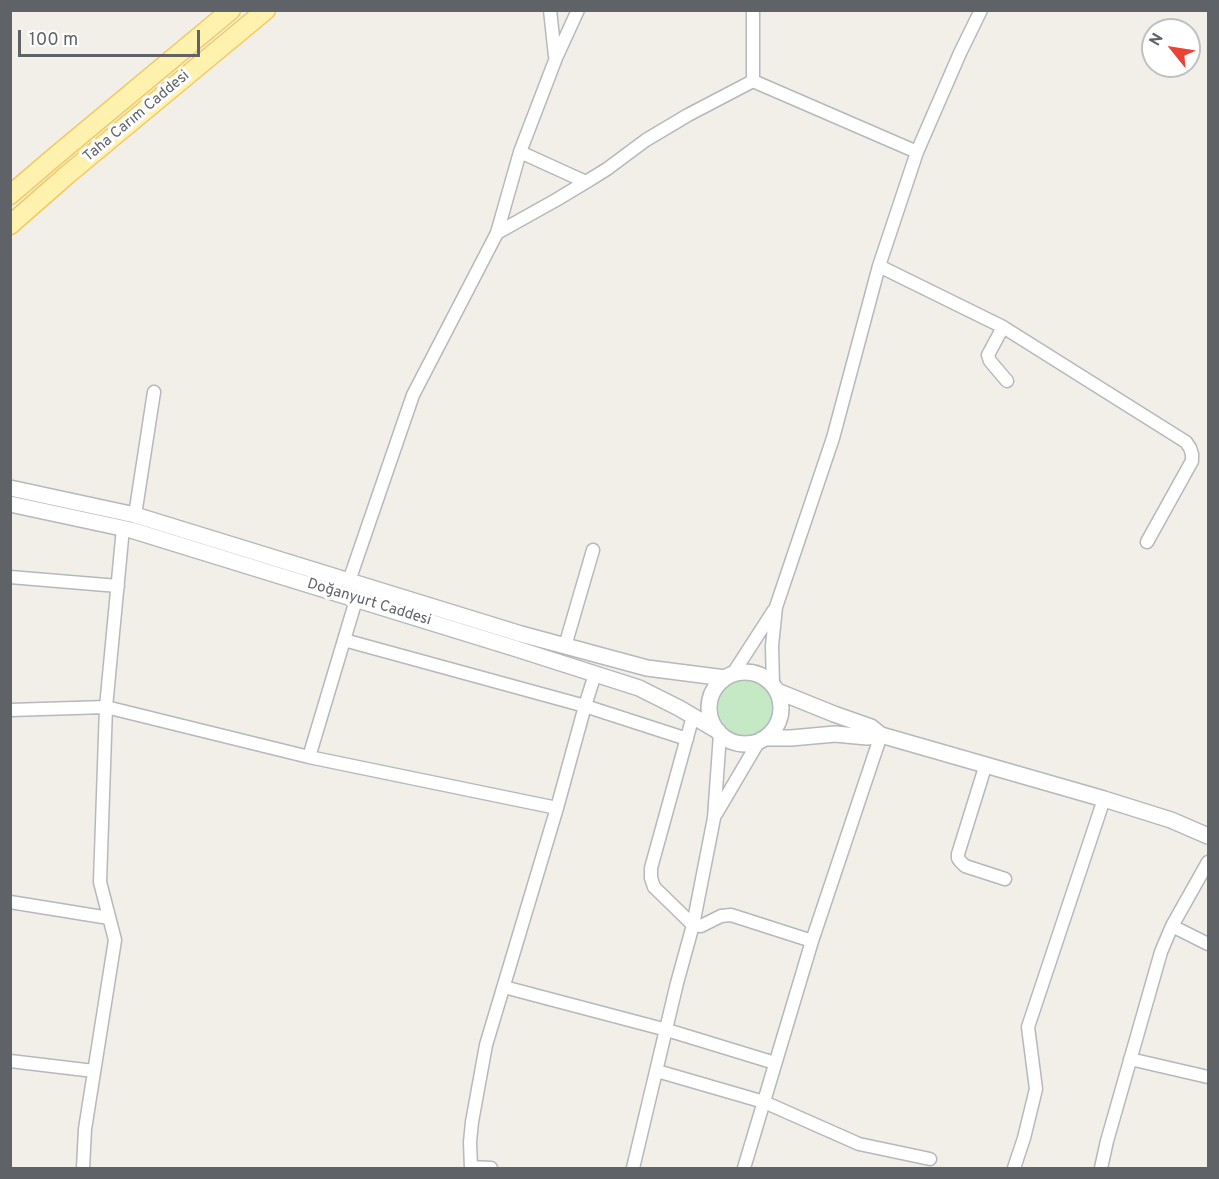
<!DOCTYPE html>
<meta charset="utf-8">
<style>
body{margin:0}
#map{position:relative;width:1219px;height:1179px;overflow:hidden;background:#f1efe8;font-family:Overpass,sans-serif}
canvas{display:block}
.frame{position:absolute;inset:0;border:12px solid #5f6368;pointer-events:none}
.north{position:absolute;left:1141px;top:18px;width:60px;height:60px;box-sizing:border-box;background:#fff;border:2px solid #bfc1c3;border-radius:50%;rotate:300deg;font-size:16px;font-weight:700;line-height:24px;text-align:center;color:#5f6368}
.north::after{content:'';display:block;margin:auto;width:21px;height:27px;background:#ea4335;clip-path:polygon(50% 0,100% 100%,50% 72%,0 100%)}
.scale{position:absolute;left:18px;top:30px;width:182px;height:27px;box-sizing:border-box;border:3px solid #5f6368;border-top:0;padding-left:8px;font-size:18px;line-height:21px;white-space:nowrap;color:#5f6368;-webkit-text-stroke:4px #fff;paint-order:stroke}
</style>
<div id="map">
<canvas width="1219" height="1179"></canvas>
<div class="frame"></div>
<div class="north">N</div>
<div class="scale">100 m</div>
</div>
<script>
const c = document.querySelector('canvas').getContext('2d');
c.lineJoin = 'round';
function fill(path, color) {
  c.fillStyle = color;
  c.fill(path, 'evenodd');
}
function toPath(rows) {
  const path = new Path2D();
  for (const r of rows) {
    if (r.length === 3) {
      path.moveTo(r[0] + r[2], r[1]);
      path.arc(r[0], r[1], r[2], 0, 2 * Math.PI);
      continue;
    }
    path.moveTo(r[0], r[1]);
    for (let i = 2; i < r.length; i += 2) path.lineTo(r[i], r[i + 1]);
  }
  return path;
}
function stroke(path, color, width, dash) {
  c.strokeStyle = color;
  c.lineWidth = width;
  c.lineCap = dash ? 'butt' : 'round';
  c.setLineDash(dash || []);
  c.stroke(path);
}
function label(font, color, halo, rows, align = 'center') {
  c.font = font + ' Overpass,sans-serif';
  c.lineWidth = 6;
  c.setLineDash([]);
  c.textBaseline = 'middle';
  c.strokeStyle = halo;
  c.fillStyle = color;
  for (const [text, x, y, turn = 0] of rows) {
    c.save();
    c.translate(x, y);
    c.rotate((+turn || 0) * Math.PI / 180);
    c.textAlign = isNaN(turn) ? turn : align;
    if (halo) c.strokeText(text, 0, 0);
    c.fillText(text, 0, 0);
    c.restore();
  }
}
const green = toPath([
 [745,708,30]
]);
const minor = toPath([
 [550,10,555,56],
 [753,81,917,152],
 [753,81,753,10],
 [520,152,586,182],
 [497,233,556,200,586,182,607,169,646,140,688,115,753,81],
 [879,266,1003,327,1186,442,1190,448,1192,454,1192,461,1147,542],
 [1003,327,988,355,990,361,1007,381],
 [135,515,154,392],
 [10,577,118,586],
 [349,581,413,395,497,233,520,152,556,58,578,10],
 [344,640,585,706,687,739],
 [565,646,593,550],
 [732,675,774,610],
 [773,685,772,646,776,607,833,438,879,266,917,152,960,53,981,10],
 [10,710,106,707,309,757,557,808],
 [693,716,651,868,651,878,654,887,693,925,701,926,721,916,731,915,812,941],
 [309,757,356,600],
 [986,764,958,854,958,858,960,861,965,866,1005,879],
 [716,814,759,741],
 [10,902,109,918],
 [1172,926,1208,944],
 [504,987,667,1030,775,1063],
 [1130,1059,1208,1077],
 [10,1061,94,1071],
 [657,1071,764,1102,859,1144,930,1159],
 [471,1167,491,1168],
 [83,1168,85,1129,115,940,100,882,106,707,123,528],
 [471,1168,470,1142,472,1122,486,1045,557,808,585,706,595,674],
 [633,1168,677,983,693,925,714,818,720,734],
 [744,1168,812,941,881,735],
 [1014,1168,1024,1138,1036,1089,1028,1027,1104,799],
 [1101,1168,1107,1141,1161,952,1172,926,1208,862]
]);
const tertiary = toPath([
 [10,488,135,515,521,634,647,668,725,678],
 [10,504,131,530,517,649,639,688,679,708,718,731],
 [745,708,36],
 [777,691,834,714,871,727,881,735,1104,799,1171,820,1208,836],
 [765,738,791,738,835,734,867,737,881,735]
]);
const primary = toPath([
 [10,195,52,159,231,10],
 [10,225,67,175,266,10]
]);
const streetNames = [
 ["Taha Carım Caddesi",137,117,-40],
 ["Doğanyurt Caddesi",369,603,17]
];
fill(green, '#c5e8c5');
stroke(minor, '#b5b8bc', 15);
stroke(tertiary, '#b5b8bc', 18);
stroke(primary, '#f2c960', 21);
stroke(minor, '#fff', 12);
stroke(tertiary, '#fff', 15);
stroke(primary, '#fff2af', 18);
label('15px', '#5f6368', '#fff', streetNames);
</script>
